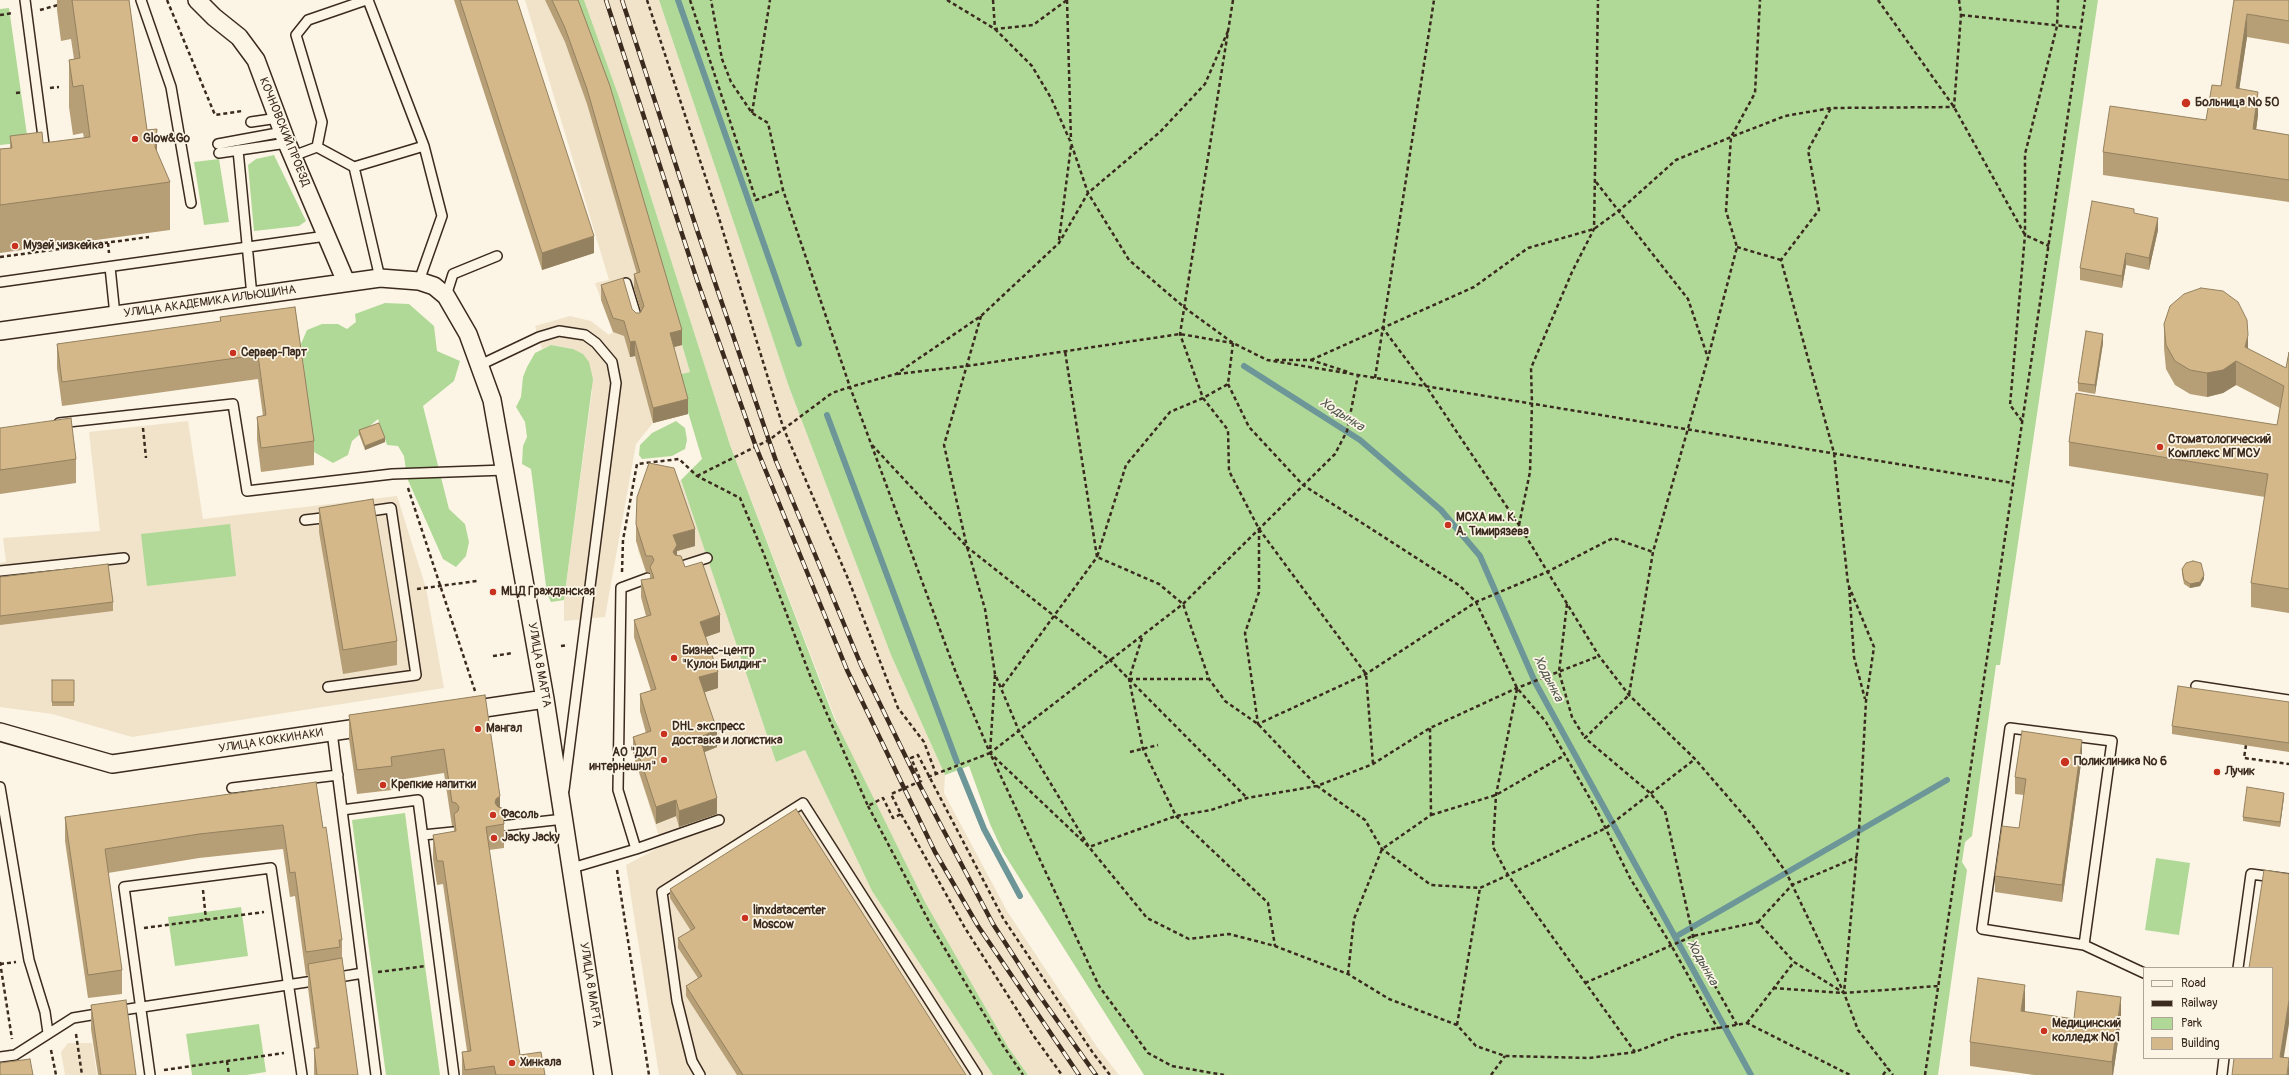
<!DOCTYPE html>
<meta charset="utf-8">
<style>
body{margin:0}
#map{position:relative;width:2289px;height:1075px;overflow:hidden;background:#fcf5e5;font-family:Pangolin,sans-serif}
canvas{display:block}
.legend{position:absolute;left:2143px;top:967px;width:130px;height:92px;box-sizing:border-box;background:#fcf5e5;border:1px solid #afa495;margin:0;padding:5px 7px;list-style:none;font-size:12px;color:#3b2a1e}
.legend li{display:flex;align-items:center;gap:8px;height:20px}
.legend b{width:20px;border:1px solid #afa495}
</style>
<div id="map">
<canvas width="2289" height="1075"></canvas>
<ul class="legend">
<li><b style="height:5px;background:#fcf5e5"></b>Road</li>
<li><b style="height:5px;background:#3b2a1e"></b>Railway</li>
<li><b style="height:11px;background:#b0d997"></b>Park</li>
<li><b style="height:11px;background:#d4b889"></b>Building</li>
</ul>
</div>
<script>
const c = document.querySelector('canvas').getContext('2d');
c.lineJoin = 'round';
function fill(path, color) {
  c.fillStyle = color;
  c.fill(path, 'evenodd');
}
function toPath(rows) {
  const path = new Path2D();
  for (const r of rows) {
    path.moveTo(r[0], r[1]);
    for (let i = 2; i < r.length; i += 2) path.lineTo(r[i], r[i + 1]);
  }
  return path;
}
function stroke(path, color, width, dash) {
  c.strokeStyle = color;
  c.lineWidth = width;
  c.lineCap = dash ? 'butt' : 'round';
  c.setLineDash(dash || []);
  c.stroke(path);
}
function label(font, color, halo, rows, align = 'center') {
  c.font = font + ' Pangolin,sans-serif';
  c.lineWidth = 3.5;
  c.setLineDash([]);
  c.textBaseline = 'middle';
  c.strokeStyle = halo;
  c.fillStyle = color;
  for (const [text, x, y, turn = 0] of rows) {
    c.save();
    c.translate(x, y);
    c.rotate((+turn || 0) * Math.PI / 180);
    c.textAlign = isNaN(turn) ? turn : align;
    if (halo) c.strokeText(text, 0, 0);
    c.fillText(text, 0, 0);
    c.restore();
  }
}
const built = toPath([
 [525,0,572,0,610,100,690,372,678,375,688,414,653,423,636,444,605,617,564,621,564,600,592,391,573,349,551,345,542,349,535,326,570,316,591,321,609,335,613,332,595,283,609,280],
 [584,0,659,0,789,387,891,655,945,775,944,793,1007,911,1097,1047,1119,1075,1028,1075,1008,1047,925,902,840,731,730,445,620,100],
 [188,421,203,519,397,496,426,588,444,688,132,737,52,714,0,707,0,563,6,562,3,538,100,531,89,432],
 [681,480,776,762,805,750,872,891,993,1075,659,1075,626,865,662,846,633,754,650,748,640,711,656,705,634,637,651,632,641,597,654,594,638,551,636,526,637,514],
 [68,1043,92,1043,97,1075,65,1075,61,1052]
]);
const green = toPath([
 [572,0,584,0,620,100,730,445,834,718,925,902,1008,1047,1028,1075,993,1075,872,891,805,750,776,762,681,480,702,459,677,375,690,372,610,100],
 [659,0,2098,0,2000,665,1996,665,1972,836,1965,842,1962,862,1967,870,1938,1075,1144,1075,1003,852,990,824,969,766,945,775,891,655,789,387],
 [9,8,28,142,0,145,0,9],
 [274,155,306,221,299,226,254,231,248,165,256,159],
 [219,159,229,222,204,225,194,162],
 [385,303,409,304,434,326,437,351,460,361,454,381,423,406,449,509,465,524,469,542,466,556,456,567,443,559,407,478,404,456,398,446,387,445,378,419,352,441,348,455,333,463,314,452,301,344,307,330,322,324,338,324,347,329,356,322,355,314],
 [551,345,573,349,583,354,589,362,593,379,564,600,551,602,547,594,531,469,522,464,523,446,527,437,525,422,516,407,521,397,523,377,527,367,535,353],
 [676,421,685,428,687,440,685,449,672,456,642,459,639,455,640,445,652,433],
 [230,524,236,576,147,586,141,534],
 [405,813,425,966,440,1075,386,1075,372,972,352,820],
 [2156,858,2190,863,2179,935,2145,930],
 [241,907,248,956,175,966,168,917],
 [259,1024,266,1072,246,1075,192,1075,186,1034]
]);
const stream = toPath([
 [678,0,799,344],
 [1244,366,1360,440,1441,510,1480,556,1535,682,1751,1075],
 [827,415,957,762],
 [960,770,984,829,1020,896],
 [1675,937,1947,780]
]);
const path = toPath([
 [167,0,215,115,242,111],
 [647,0,718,215,783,427,849,581,898,708,924,742,936,774],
 [690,0,756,200,783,190],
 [947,0,995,29,1032,66,1051,98,1071,143,1088,193,1129,260,1185,308,1233,343,1267,360,2013,483],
 [993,0,995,29,1033,25,1067,0],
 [1067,0,1071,141],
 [1233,0,1180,334,1203,398,1228,430,1229,471,1259,529,1259,592,1245,633,1258,724,1366,674,1476,602,1547,572,1613,538,1653,552],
 [1878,0,1954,107,2025,235,2049,246],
 [40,10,58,5],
 [0,15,13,13],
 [1961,15,2081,28],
 [1228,31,1205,84,1160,132,1088,193,1059,243,981,316,896,374,850,387,956,673,990,753,1089,847,1176,816,1211,810,1247,798,1317,786,1373,764,1430,728,1517,688,1599,656],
 [50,88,59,87],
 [16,93,23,92],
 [752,113,770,0],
 [1596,182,1688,299,1708,358],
 [1059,240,1071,146],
 [108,243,109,253],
 [1737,247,1781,260],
 [0,257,149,237],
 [981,316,944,445,967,547,1110,660,1247,798],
 [1382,327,1426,386,1519,525,1599,656,1629,695,1695,759,1753,826,1786,872,1844,993,1858,1030,1893,1075],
 [1233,343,1228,384,1203,398,1170,412,1126,465,1097,557,1159,584,1183,604,1209,679,1225,701,1258,724,1317,786,1365,820,1382,849,1431,885,1480,888,1508,875,1635,1052],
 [1275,360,1311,360,1348,372],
 [1311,360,1474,287,1528,248,1594,229,1620,210,1676,160,1731,137,1785,116,1831,108,1954,107,1961,15,1959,0],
 [897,374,967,366,1180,334,1232,343],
 [1375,378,1434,0],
 [1228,384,1249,427,1303,485,1460,586,1476,602,1517,688,1546,722,1596,809,1630,878,1671,945,1718,1029],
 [2022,421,2010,405,2025,235,2025,154,2057,26,2058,0],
 [143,428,146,458],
 [872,445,967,547,985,609,995,674,1019,731,1089,847,1147,918,1189,939,1229,934,1275,946,1348,974,1389,999,1457,1025,1476,1046,1505,1056,1589,1058,1635,1052,1678,1035,1747,1023,1850,1075],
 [697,476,769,440,832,393,850,387,783,190,768,123,752,113,731,82,722,59,711,0],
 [408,488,475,691],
 [1519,525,1530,472,1532,404,1531,368,1572,272,1594,229,1598,0],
 [1259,529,1366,674,1373,764],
 [622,572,623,540,637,464,679,459,697,476,740,498,763,552,811,678,868,806,883,798,893,818,901,814,891,794,921,781,911,758,918,755,1003,918,1093,1053,1110,1075],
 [1849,586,1854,657,1865,699],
 [417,589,477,581],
 [1567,604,1559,672,1572,717,1585,738],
 [1142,638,1129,679,1143,749,1176,816,1268,903,1275,946],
 [561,646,568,645],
 [493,656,513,653],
 [995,675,990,753,1183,604,1335,454,1347,431,1358,375],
 [1129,679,1209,679],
 [1002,687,1097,557,1065,351],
 [1517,689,1496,795,1493,847,1508,875,1606,828,1695,759],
 [2246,745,2244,758,2289,764],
 [1130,752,1158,745],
 [928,777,990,753,1099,986,1148,1053,1172,1066,1224,1075],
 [868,806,933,929,1002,1044,1023,1075],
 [901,814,965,928,1033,1035,1062,1075],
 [1431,815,1496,795,1565,755],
 [617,870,649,1075],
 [203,890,206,920],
 [1758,922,1792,885,1857,857],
 [144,928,264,912],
 [0,962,12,1039],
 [0,964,16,962],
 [378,972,426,966],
 [1348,974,1354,919,1382,849,1431,815,1430,728],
 [1585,983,1693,936,1758,922,1794,962,1844,993,1859,830,1866,701,1874,647,1848,584,1834,453,1781,260,1819,210,1808,150,1831,108],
 [1773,988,1844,993,1938,986],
 [1747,1023,1794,962],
 [1457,1025,1480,888],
 [1737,1025,1697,954,1665,811,1650,793,1585,738,1629,695,1653,552,1708,358,1737,247,1726,211,1731,137,1755,93,1760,0],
 [76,1034,82,1075],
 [51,1050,56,1075],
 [227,1061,229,1075],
 [164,1070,284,1053],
 [1491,1075,1505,1056],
 [1883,1075,1888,1068],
 [1925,1075,2085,0]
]);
const service = toPath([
 [25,0,45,152,41,153],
 [141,0,171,87,191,203],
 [368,0,424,146],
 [251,122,278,118],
 [218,144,283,132],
 [317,147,354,167],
 [238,150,252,296],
 [219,153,287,143],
 [293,156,317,147,322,122,296,35,308,20,366,0],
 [110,267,115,315],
 [380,278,354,167,424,146,442,216,419,281],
 [0,282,326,236],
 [626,283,638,322],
 [446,296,453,274,497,256],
 [480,365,539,337,559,331,585,335,596,343,612,362,616,383,564,790],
 [59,423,233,404,247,491,392,474,505,470],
 [305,520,331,517],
 [679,567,707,558],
 [0,571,124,558],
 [2196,686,2289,700],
 [328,687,416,675,391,508,363,512],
 [332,732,376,1075],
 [0,787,29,960,45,1012,48,1033],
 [232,788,338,775],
 [342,810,418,800,454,1075],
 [501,826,564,819],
 [423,835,453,832],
 [636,849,618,790,621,588,648,578],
 [572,868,636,849,719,820],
 [2084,945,2112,741,2010,728,1982,929,2084,945,2144,973],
 [2238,968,2251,874,2289,879],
 [333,978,363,973],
 [116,1011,320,980],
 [0,1057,15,1055,73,1018,103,1013],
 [150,1075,124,887,271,868,302,1075],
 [700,1075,692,1061,677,1001,662,892,803,803,977,1075],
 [2222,1075,2224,1058]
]);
const minor = toPath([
 [197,0,214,17,239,37,256,60,287,143,346,282],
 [0,331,380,278,419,281,434,286,446,296,468,334,492,400,545,699,603,1075],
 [464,711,545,699],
 [0,732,112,764,371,726]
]);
const rail = toPath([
 [606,0,697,280,756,447,847,670,935,852,978,926,1079,1075],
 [622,0,698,233,776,461,861,665,918,782,993,924,1037,992,1096,1075]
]);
const wall = toPath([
 [57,0,129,0,147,130,170,182,170,230,0,253,0,149,10,148,10,136,43,143,84,138,83,133,73,135,69,107,69,60,74,59,71,39,61,41,57,10],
 [454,0,517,0,594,253,542,270],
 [545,0,578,0,682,345,674,347,688,414,653,423,635,356,630,357,624,336,613,332,601,300,601,285,636,313,640,313,641,311,634,289,634,274,637,274,587,104,565,42],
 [2234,0,2289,0,2289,44,2247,37,2239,89,2258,115,2256,130,2289,135,2289,202,2103,175,2103,152,2206,120,2221,86],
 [2134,214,2158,230,2149,270,2126,265,2122,288,2080,280,2080,268],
 [295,307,314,441,314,465,261,472,257,440,257,417,263,416,258,379,62,406,57,368,57,344,220,322,220,317],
 [2164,324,2248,349,2286,368,2289,352,2289,613,2251,607,2251,583,2265,497,2069,466,2069,442,2277,425,2280,408,2236,385,2223,393,2207,397,2190,394,2175,385,2166,369,2164,348],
 [2103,343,2095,394,2078,391,2078,383],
 [0,428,76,459,76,483,0,494],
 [359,430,385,442,365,450,359,434],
 [319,508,397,641,397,665,343,674,319,532],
 [636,524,695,546,677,551,677,555,685,567,720,632,706,637,718,688,705,692,717,747,704,752,717,814,679,827,676,816,656,824,633,754,633,737,646,733,640,711,640,694,651,691,634,637,634,620,646,616,641,597,641,580,650,579,650,573,646,572,636,541],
 [2182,569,2204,579,2200,586,2190,588,2184,584,2182,574],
 [0,577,113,602,113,611,0,625],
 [52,680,74,680,74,706,52,706],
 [485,695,500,808,504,824,504,848,489,850,520,1055,545,1075,462,1075,462,1052,467,1051,443,884,437,885,433,859,433,835,454,832,454,826,452,826,444,773,392,781,392,790,357,794,349,739,349,715],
 [2289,702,2289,752,2172,734,2172,726],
 [2082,756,2062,902,1995,892,1995,876,2019,828,2024,795,2015,794,2015,777],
 [316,782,323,828,342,940,342,958,358,1075,314,1075,314,1048,316,1048,308,988,308,975,306,976,295,896,290,897,283,849,199,858,108,873,122,970,122,994,88,998,65,841,65,817],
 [2284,797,2280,827,2243,821,2243,817],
 [670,889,966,1075,737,1075,686,996,686,986,698,978,678,948,678,938,691,931,670,898],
 [91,1005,136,1075,98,1075,91,1029],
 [2025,1008,2025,1012,2074,1019,2121,1021,2113,1075,2034,1075,1970,1066,1970,1042]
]);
const shadedWall = toPath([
 [2247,14,2247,37,2236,111,2236,88],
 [2258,92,2258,115,2253,152,2253,129],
 [157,129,157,177,155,147],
 [2158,218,2158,230,2149,270,2149,258],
 [594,236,594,253,542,270,542,253],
 [2126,253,2126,265,2122,288,2122,276],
 [682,330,682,345,670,348,670,333],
 [2103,334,2103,343,2095,394,2095,385],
 [2248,335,2248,359,2245,347],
 [635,341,635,356,630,357,630,342],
 [2236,361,2236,385,2223,393,2207,397,2207,373],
 [688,399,688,414,653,423,653,408],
 [385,438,385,442,365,450,365,446],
 [695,529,695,546,677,551,677,562,673,568,673,535],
 [2204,575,2204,579,2200,586,2190,588,2190,584],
 [720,615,720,632,700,639,700,622],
 [718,672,718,688,699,694,699,677],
 [717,730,717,747,700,754,700,737],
 [2082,740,2082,756,2062,902,2062,885],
 [2284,793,2284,797,2280,827,2280,822],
 [500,796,500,820,496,823,495,827,495,803,496,799],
 [717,798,717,814,679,827,679,811],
 [676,800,676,816,656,824,656,807],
 [2025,985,2025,1008,2021,1035,2021,1011],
 [2121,997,2121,1021,2113,1075,2112,1075,2112,1062],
 [2289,1000,2289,1024,2281,1075,2280,1057],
 [2289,1060,2289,1075,2287,1075]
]);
const building = toPath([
 [72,0,129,0,147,130,157,129,155,147,170,182,0,205,0,149,12,148,10,136,42,132,43,143,90,137,83,85,73,87,69,60,80,58,72,0],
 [460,0,517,0,594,236,542,253,460,0],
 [552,0,578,0,610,86,682,330,670,333,688,399,653,408,635,341,630,342,624,321,613,318,601,285,623,278,632,309,636,313,640,313,644,306,634,274,640,272,587,89,565,28,552,0],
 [2234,0,2289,0,2289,21,2247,14,2236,88,2258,92,2253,129,2289,135,2289,180,2103,152,2110,106,2206,120,2212,85,2221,86,2234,0],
 [2092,201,2134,209,2134,213,2158,218,2149,258,2126,253,2122,276,2080,268,2092,201],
 [2201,288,2223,291,2238,302,2247,320,2248,335,2245,347,2286,368,2289,352,2289,589,2251,583,2268,474,2069,442,2076,393,2277,425,2284,386,2236,361,2223,370,2207,373,2190,370,2175,361,2166,345,2164,324,2170,306,2184,294,2201,288],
 [295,307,314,441,261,448,257,417,266,415,258,355,62,382,57,344,221,321,220,317,295,307],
 [2086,331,2103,334,2095,385,2078,383,2086,331],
 [71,418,76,459,0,470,0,428,71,418],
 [379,423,385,438,365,446,359,430,379,423],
 [649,463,674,468,695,529,673,535,677,545,673,552,675,555,681,556,685,567,702,562,720,615,700,622,718,672,699,677,717,730,700,737,717,798,679,811,676,800,656,807,633,737,651,731,640,694,656,689,634,620,651,615,641,580,654,578,650,567,654,560,652,556,646,556,636,524,637,497,649,463],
 [373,499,397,641,343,650,319,508,373,499],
 [2193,561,2201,563,2204,575,2200,582,2190,584,2184,580,2182,569,2186,563,2193,561],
 [108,564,113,602,0,616,0,577,108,564],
 [52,680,74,680,74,702,52,702,52,680],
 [2178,686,2289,702,2289,743,2172,726,2178,686],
 [485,695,500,796,496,799,495,803,498,807,502,808,504,824,486,827,520,1055,541,1052,545,1075,496,1075,494,1066,465,1070,462,1052,471,1051,443,861,437,861,433,835,456,831,454,814,458,811,459,807,456,803,452,802,444,749,391,757,392,766,357,770,349,715,485,695],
 [2022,731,2082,740,2062,885,1995,876,2002,826,2019,828,2026,779,2015,777,2022,731],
 [316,782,323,828,326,827,342,940,339,940,340,947,306,952,295,872,290,873,283,825,199,834,105,849,122,970,88,975,65,817,316,782],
 [2247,787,2284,793,2280,822,2243,817,2247,787],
 [796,809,966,1075,743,1075,686,986,702,976,678,938,695,928,670,889,796,809],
 [2264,870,2289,874,2289,1000,2280,1057,2289,1058,2287,1075,2232,1075,2234,1058,2272,1058,2272,968,2249,968,2264,870],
 [342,958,358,1075,317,1075,314,1048,319,1048,308,964,342,958],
 [1978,978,2025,985,2021,1011,2074,1019,2077,991,2121,997,2112,1062,1970,1042,1978,978],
 [126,1000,136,1075,101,1075,91,1005,126,1000],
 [30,1059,33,1075,0,1075,0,1063,30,1059]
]);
const markers = [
 [2186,103,5,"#c8321e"],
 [135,139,4,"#c8321e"],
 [15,246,4,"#c8321e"],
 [233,353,4,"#c8321e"],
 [2160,447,4,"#c8321e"],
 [1448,525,4,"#c8321e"],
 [493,592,4,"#c8321e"],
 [674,658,4,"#c8321e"],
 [478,729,4,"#c8321e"],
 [664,734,4,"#c8321e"],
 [664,760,4,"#c8321e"],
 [2065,762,5,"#c8321e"],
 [2217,772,4,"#c8321e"],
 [383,785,4,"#c8321e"],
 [493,815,4,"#c8321e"],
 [494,838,4,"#c8321e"],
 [745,918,4,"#c8321e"],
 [2044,1031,4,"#c8321e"],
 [512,1063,4,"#c8321e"]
];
const poiNames = [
 ["Больница № 50",2195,103],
 ["Glow&Go",143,139],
 ["Музей чизкейка",23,246],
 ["Сервер-Парт",241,353],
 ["Стоматологический",2168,440],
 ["Комплекс МГМСУ",2168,454],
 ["МСХА им. К.",1456,518],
 ["А. Тимирязева",1456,532],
 ["МЦД Гражданская",501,592],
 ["Бизнес-центр",682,651],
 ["\"Кулон Билдинг\"",682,665],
 ["DHL экспресс",672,727],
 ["доставка и логистика",672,741],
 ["Мангал",486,729],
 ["АО \"ДХЛ",656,753,"right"],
 ["интернешнл\"",656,767,"right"],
 ["Поликлиника № 6",2074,762],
 ["Лучик",2225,772],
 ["Крепкие напитки",391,785],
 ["Фасоль",501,815],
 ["Jacky Jacky",502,838],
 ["linxdatacenter",753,911],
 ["Moscow",753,925],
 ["Медицинский",2052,1024],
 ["колледж №1",2052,1038],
 ["Хинкала",520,1063]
];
const streetNames = [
 ["КОЧНОВСКИЙ ПРОЕЗД",284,132,68],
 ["УЛИЦА АКАДЕМИКА ИЛЬЮШИНА",210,302,-8],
 ["УЛИЦА 8 МАРТА",539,665,80],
 ["УЛИЦА КОККИНАКИ",271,741,-9],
 ["УЛИЦА 8 МАРТА",590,985,81]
];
const waterNames = [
 ["Ходынка",1342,415,33],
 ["Ходынка",1548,679,63],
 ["Ходынка",1702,963,61]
];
fill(built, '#f0e3c9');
fill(green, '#b0d997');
stroke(stream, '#6c9697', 6);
stroke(service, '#3b2a1e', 12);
stroke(minor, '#3b2a1e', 20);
stroke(path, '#3b2a1e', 2.5, [4, 3]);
stroke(service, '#fcf5e5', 9);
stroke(minor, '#fcf5e5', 17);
stroke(rail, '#3b2a1e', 4.5);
stroke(rail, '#fcf5e5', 3, [9]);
fill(wall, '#b69e76');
fill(shadedWall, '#948160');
fill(building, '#d4b889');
stroke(building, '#948160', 1);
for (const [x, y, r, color] of markers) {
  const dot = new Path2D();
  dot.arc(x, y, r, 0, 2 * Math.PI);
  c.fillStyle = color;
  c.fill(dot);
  stroke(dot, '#fcf5e5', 1.5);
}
label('bold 12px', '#3b2a1e', '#fcf5e5', poiNames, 'left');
label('12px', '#3b2a1e', '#fcf5e5', streetNames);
label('italic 13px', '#505750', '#fcf5e5', waterNames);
</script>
